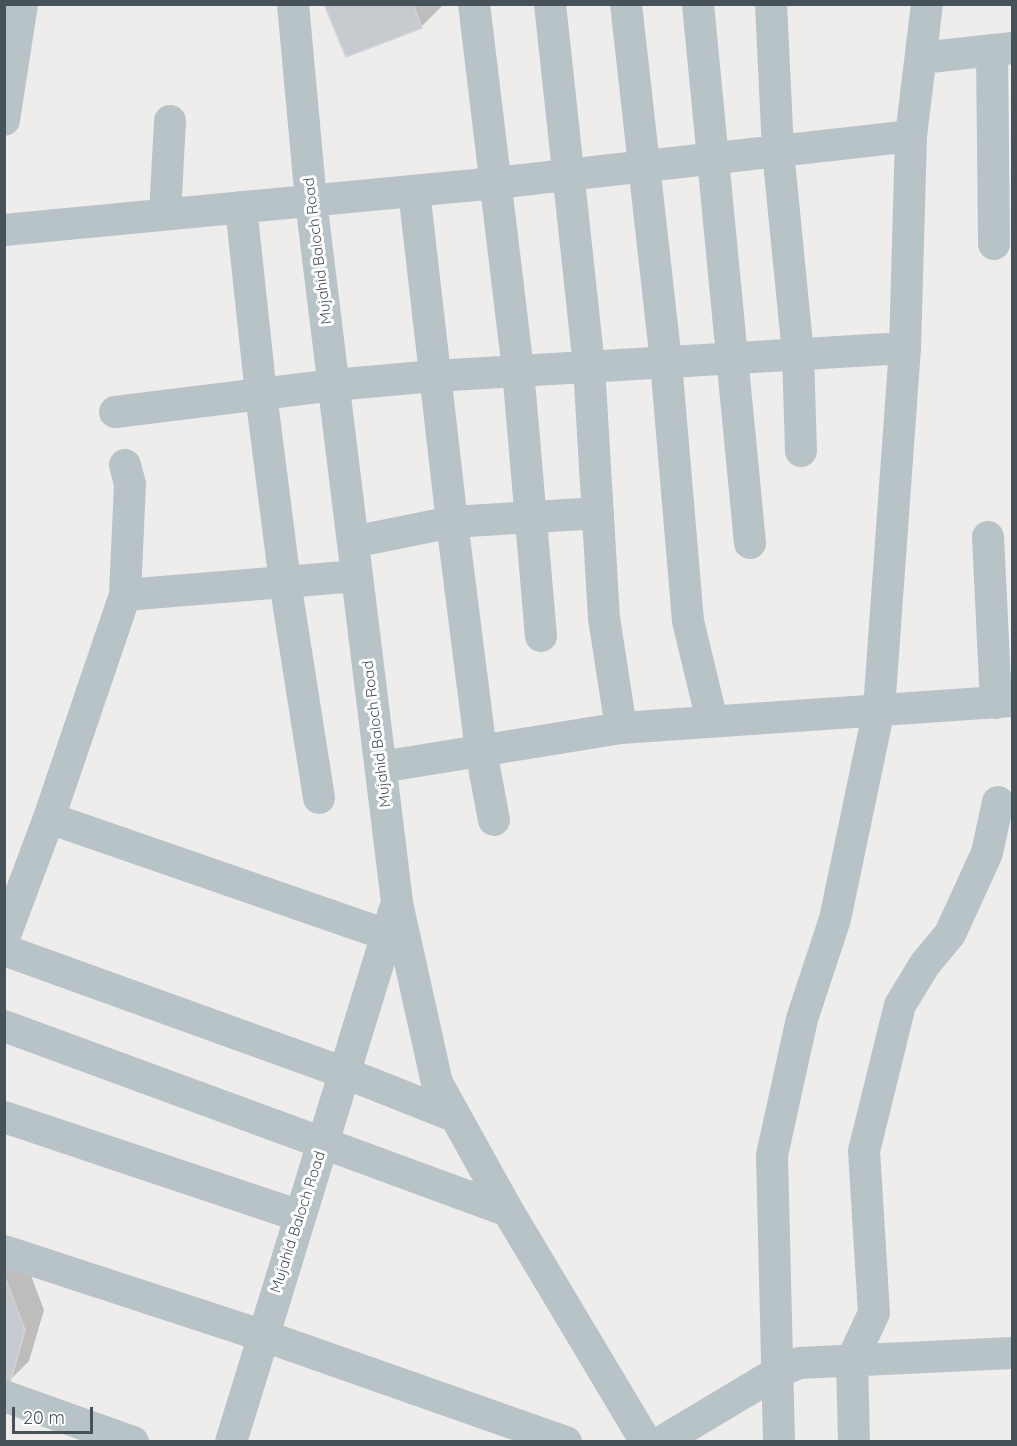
<!DOCTYPE html>
<style>
body{margin:0}
#map{position:relative;width:1017px;height:1446px;overflow:hidden;background:#efecec;font-family:Quicksand,sans-serif}
canvas{display:block}
.frame{position:absolute;inset:0;border:6px solid #465258;pointer-events:none}
.scale{position:absolute;left:12px;top:1407px;width:81px;height:27px;box-sizing:border-box;border:3px solid #465258;border-top:0;padding-left:8px;font-size:18px;line-height:21px;white-space:nowrap;color:#465258;-webkit-text-stroke:4px #fff;paint-order:stroke}
</style>
<div id="map">
<canvas width="1017" height="1446"></canvas>
<div class="frame"></div>
<div class="scale">20 m</div>
</div>
<script>
const c = document.querySelector('canvas').getContext('2d');
c.lineJoin = 'round';
function fill(path, color) {
  c.fillStyle = color;
  c.fill(path, 'evenodd');
}
function toPath(rows) {
  const path = new Path2D();
  for (const r of rows) {
    path.moveTo(r[0], r[1]);
    for (let i = 2; i < r.length; i += 2) path.lineTo(r[i], r[i + 1]);
  }
  return path;
}
function stroke(path, color, width, dash) {
  c.strokeStyle = color;
  c.lineWidth = width;
  c.lineCap = dash ? 'butt' : 'round';
  c.setLineDash(dash || []);
  c.stroke(path);
}
function label(font, color, halo, rows, align = 'center') {
  c.font = font + ' Quicksand,sans-serif';
  c.lineWidth = 6;
  c.setLineDash([]);
  c.textBaseline = 'middle';
  c.strokeStyle = halo;
  c.fillStyle = color;
  for (const [text, x, y, turn = 0] of rows) {
    c.save();
    c.translate(x, y);
    c.rotate((+turn || 0) * Math.PI / 180);
    c.textAlign = isNaN(turn) ? turn : align;
    if (halo) c.strokeText(text, 0, 0);
    c.fillText(text, 0, 0);
    c.restore();
  }
}
const shadow = toPath([
 [326,4,444,4,421,27],
 [21,1249,44,1310,29,1361,9,1381,4,1380,4,1254]
]);
const building = toPath([
 [324,4,413,4,422,28,346,57,324,4],
 [4,1275,25,1330,10,1383,4,1381,4,1275]
]);
const minor = toPath([
 [474,4,518,370,541,636],
 [550,4,589,366,604,618,621,728],
 [626,4,666,362,688,621,712,721],
 [698,4,750,543],
 [771,4,778,151,798,354,801,451],
 [992,50,994,244],
 [921,58,1012,48],
 [4,120,22,4],
 [414,191,452,522,481,751,494,820],
 [241,207,261,394,285,582,319,798],
 [165,214,170,121],
 [4,230,496,183,911,136],
 [115,412,334,385,434,376,905,348],
 [988,537,996,703],
 [353,542,452,522,598,513],
 [125,595,357,576],
 [381,767,621,728,1012,701],
 [49,818,387,935],
 [397,903,437,1083,508,1211,646,1442],
 [4,938,49,818,125,595,130,484,125,465],
 [4,950,345,1073,456,1117],
 [4,1026,508,1211],
 [4,1117,300,1216],
 [4,1251,270,1338,566,1442],
 [4,1396,133,1442],
 [231,1442,397,902,311,201,293,4],
 [661,1442,778,1372,799,1363,1012,1353],
 [779,1442,772,1155,802,1019,835,919,879,709,905,348,911,136,927,4],
 [854,1442,852,1360,874,1313,864,1151,900,1005,925,964,950,934,987,853,998,802]
]);
const streetNames = [
 ["Mujahid Baloch Road",318,251,-97],
 ["Mujahid Baloch Road",377,734,-97],
 ["Mujahid Baloch Road",298,1222,-72]
];
fill(shadow, '#0003');
fill(building, '#c7cacf');
stroke(building, '#d0d3d7', 1.5);
stroke(minor, '#b8c3c8', 32);
label('15px', '#465258', '#fff', streetNames);
</script>
